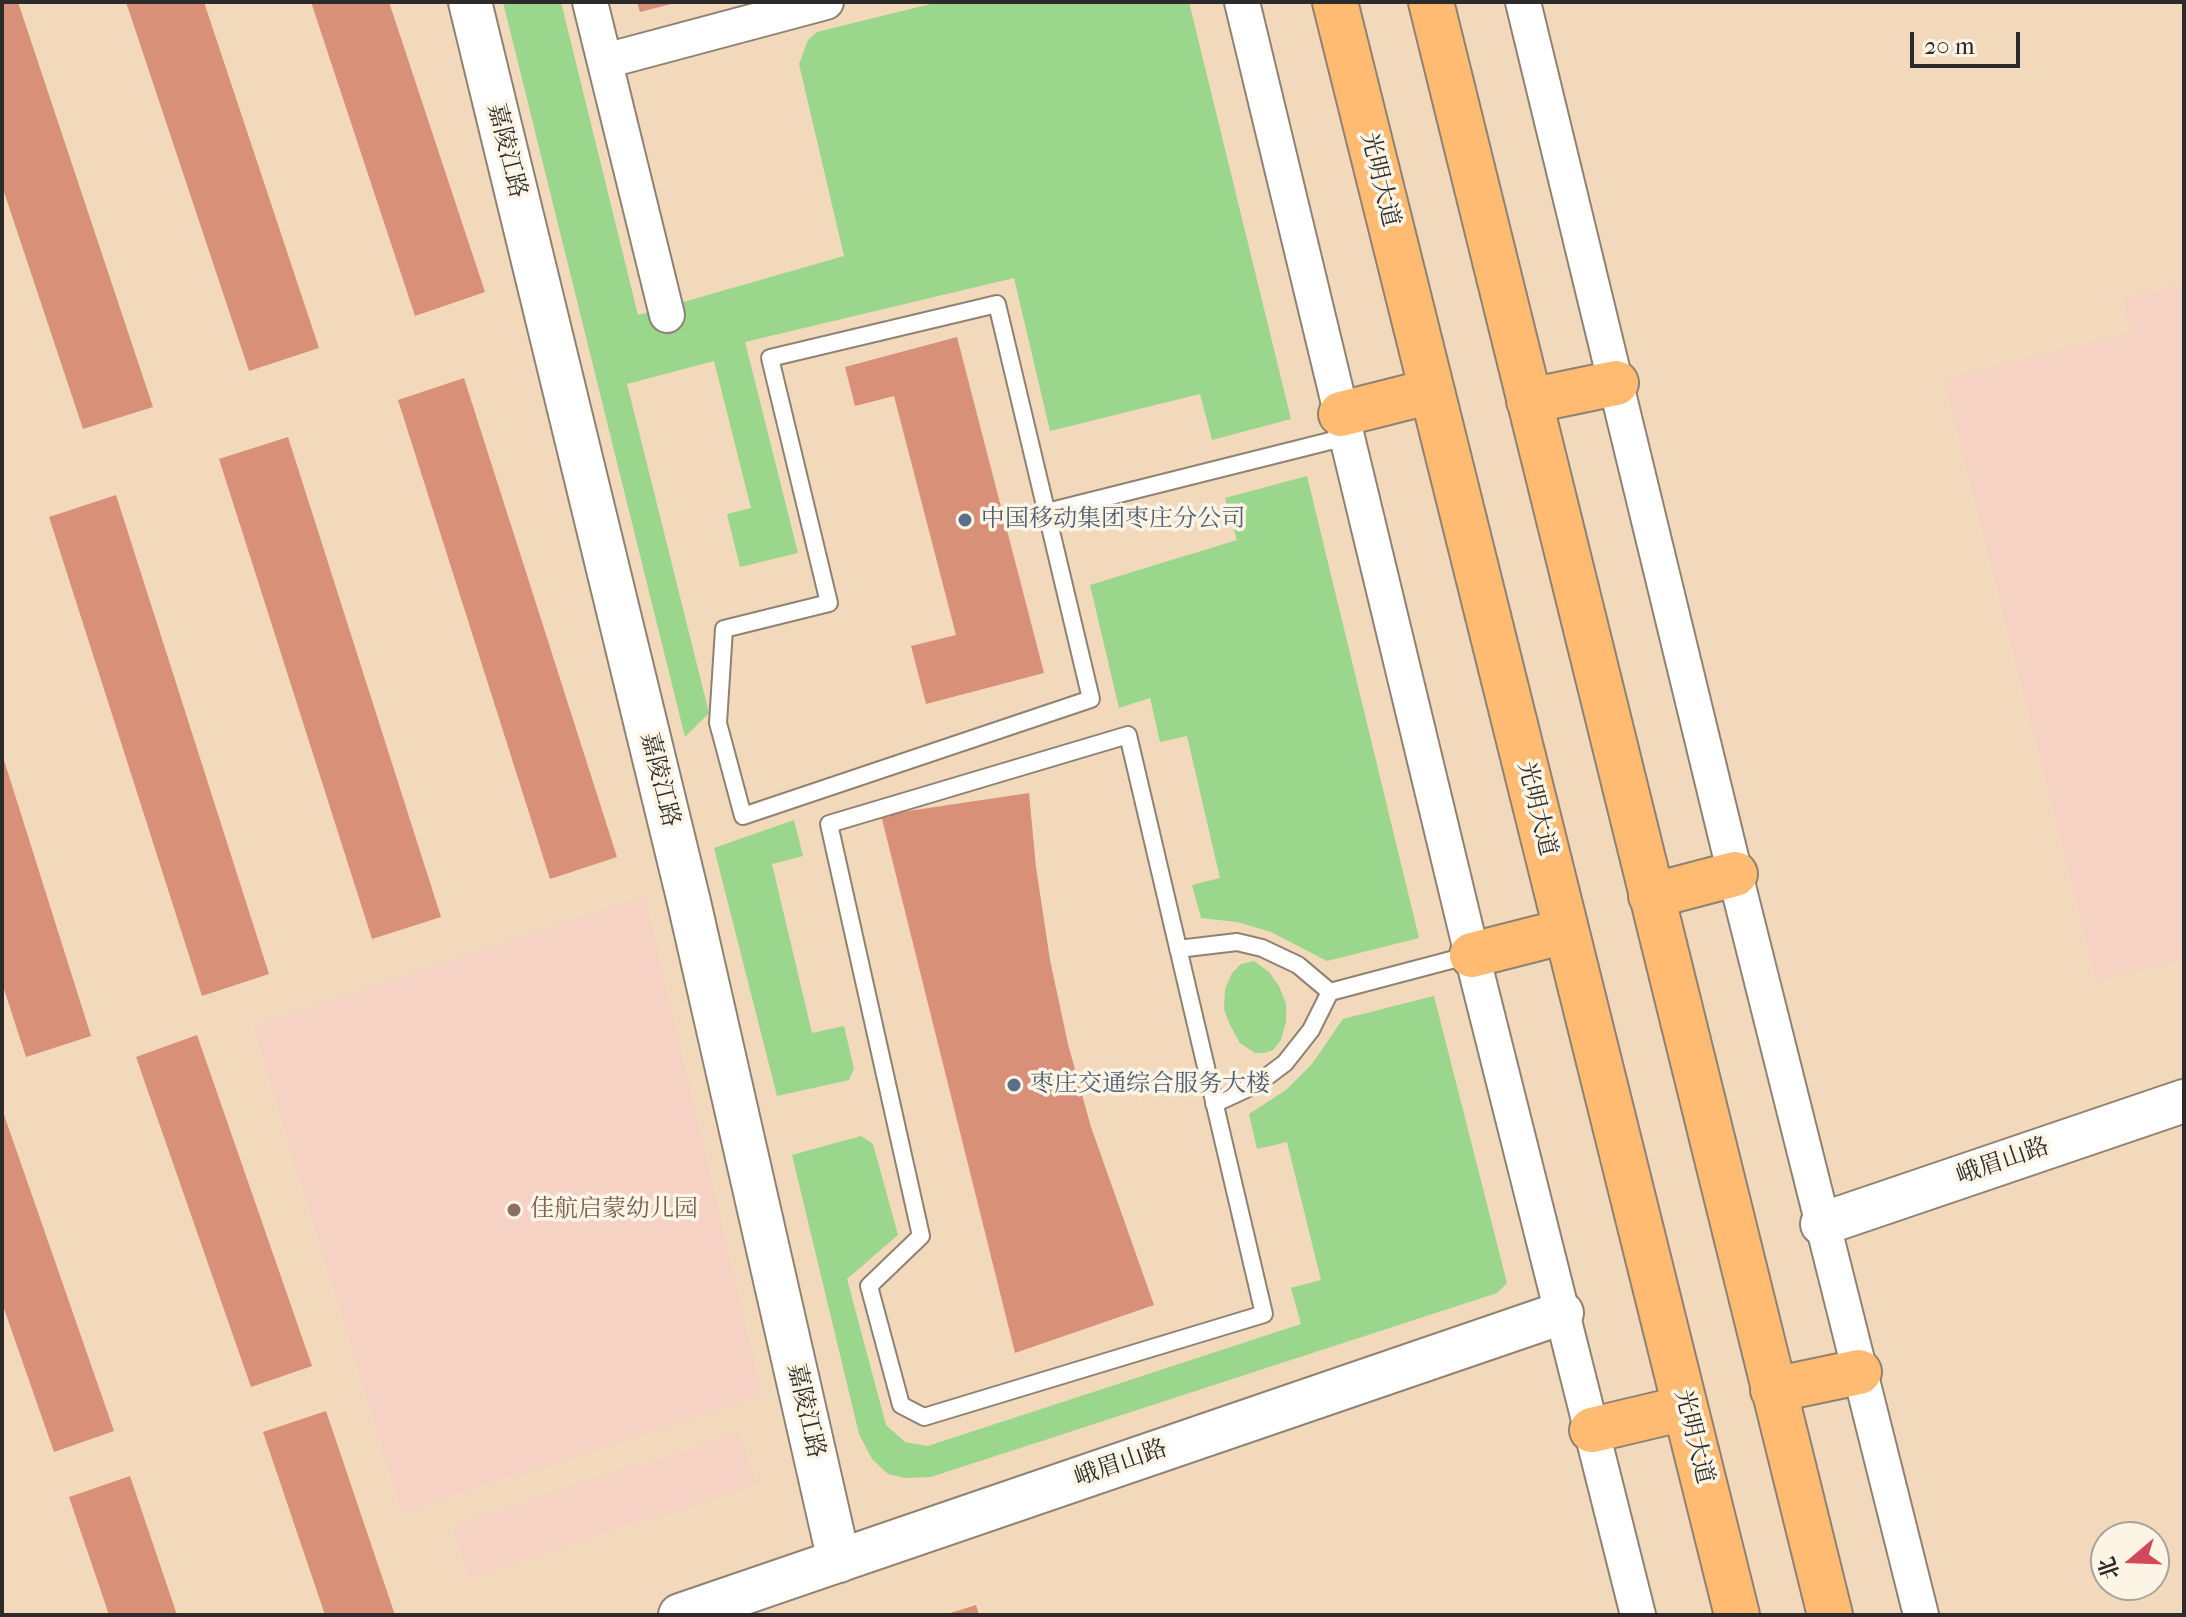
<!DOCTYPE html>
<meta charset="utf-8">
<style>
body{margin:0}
#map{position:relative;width:2186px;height:1617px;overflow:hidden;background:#f3d9bb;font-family:"IM FELL French Canon","Noto Serif SC",serif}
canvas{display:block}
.frame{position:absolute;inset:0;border:4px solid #2b2b2b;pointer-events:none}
.north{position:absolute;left:2090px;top:1521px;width:80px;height:80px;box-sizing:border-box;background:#fcf5e5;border:2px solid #a8a49b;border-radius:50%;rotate:251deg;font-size:22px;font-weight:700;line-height:32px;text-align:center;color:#2b2b2b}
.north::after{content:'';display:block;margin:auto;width:28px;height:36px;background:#d1495b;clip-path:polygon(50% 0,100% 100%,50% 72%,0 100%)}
.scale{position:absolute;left:1910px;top:32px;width:110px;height:36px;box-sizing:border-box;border:4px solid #2b2b2b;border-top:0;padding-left:10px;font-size:24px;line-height:28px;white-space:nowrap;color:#2b2b2b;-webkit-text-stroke:6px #fcf5e5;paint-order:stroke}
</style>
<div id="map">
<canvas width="2186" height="1617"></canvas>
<div class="frame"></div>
<div class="north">北</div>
<div class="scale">20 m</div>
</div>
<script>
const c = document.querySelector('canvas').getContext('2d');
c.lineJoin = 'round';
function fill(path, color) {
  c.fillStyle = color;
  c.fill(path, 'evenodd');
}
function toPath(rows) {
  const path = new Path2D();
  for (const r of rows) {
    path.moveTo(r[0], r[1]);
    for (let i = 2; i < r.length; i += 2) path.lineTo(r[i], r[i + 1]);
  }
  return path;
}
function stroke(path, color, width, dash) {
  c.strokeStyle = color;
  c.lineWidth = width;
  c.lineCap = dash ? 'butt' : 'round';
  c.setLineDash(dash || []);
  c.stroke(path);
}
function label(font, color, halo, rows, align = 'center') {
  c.font = font + ' "IM FELL French Canon","Noto Serif SC",serif';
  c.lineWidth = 7;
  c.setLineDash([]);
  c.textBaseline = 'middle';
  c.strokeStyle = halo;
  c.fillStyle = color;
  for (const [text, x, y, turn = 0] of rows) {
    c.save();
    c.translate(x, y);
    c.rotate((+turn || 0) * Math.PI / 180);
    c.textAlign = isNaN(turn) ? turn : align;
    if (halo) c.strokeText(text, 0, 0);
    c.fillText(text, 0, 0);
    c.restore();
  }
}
const built = toPath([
 [2184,283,2184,958,2096,980,1944,380,2131,333,2123,298],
 [645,897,762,1395,402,1513,253,1026],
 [739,1432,757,1484,469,1578,452,1526]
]);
const green = toPath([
 [503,2,561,2,638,315,844,256,799,64,808,40,817,32,939,2,1189,2,1291,419,1212,440,1200,394,1050,431,1014,278,745,342,798,553,740,567,727,514,751,508,714,361,627,384,709,713,685,737],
 [1307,476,1419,938,1327,961,1271,932,1237,922,1201,918,1192,885,1220,878,1187,736,1160,742,1150,698,1119,708,1090,585,1237,540,1225,498],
 [794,820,803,856,772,864,812,1033,844,1026,854,1069,849,1080,777,1096,714,848],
 [1254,961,1269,972,1279,986,1286,1004,1286,1022,1281,1040,1273,1050,1264,1053,1255,1053,1240,1043,1230,1025,1224,1009,1225,989,1232,973,1241,964],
 [1434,996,1507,1283,1497,1293,931,1477,905,1478,888,1474,872,1459,859,1434,792,1155,861,1136,873,1144,898,1235,847,1279,886,1425,905,1442,928,1446,1301,1324,1291,1288,1321,1280,1287,1142,1257,1149,1249,1114,1286,1090,1312,1064,1343,1019]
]);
const building = toPath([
 [2,2,18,2,153,407,83,429,2,186],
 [126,2,204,2,319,348,249,371],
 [311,2,389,2,485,292,415,316],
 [637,2,675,2,675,3,640,12],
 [957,337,1044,673,926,704,911,646,956,635,894,396,855,406,845,367],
 [464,378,617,857,550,879,398,400],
 [288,437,441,917,372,939,219,459],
 [116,495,269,974,202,996,49,517],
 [3,757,91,1036,26,1057,2,983],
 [1029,793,1036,867,1050,960,1068,1044,1091,1127,1154,1305,1015,1353,881,815],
 [197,1035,312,1366,251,1387,136,1057],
 [2,1109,114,1431,54,1452,2,1303],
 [326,1411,395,1615,325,1615,263,1432],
 [130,1476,177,1615,109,1615,69,1497],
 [976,1605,979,1615,947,1615,947,1614]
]);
const service = toPath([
 [997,304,1091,699,743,816,718,723,724,629,829,603,770,358,997,304],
 [1047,512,1346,437],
 [1128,735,1264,1314,924,1417,901,1405,869,1286,921,1236,829,824,1128,735],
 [1178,949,1237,942,1262,948,1298,965,1330,992],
 [1214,1104,1257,1084,1285,1063,1311,1030,1330,992,1470,955]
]);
const minor = toPath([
 [590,2,667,315],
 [1242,2,1472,955,1638,1615],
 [1523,2,1735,874,1921,1615],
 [605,61,826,2]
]);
const tertiary = toPath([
 [470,2,689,902,839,1561],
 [1822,1224,2184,1101],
 [680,1615,1562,1313]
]);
const primary = toPath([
 [1335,2,1737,1615],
 [1431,2,1830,1615],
 [1529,401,1616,383],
 [1341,414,1432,391],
 [1651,896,1735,874],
 [1472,955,1566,931],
 [1773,1390,1859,1372],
 [1592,1430,1685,1408]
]);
const markers = [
 [965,520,8,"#5c6f8a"],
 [1014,1085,8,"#5c6f8a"],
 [514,1210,8,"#8d6e63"]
];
const streetNames = [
 ["嘉陵江路",506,151,76],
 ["光明大道",1379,180,76],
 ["嘉陵江路",659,780,76],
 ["光明大道",1536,809,76],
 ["峨眉山路",2003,1162,-19],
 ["嘉陵江路",805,1411,77],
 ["光明大道",1693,1437,76],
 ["峨眉山路",1121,1464,-19]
];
const serviceNames = [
 ["中国移动集团枣庄分公司",981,520],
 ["枣庄交通综合服务大楼",1030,1085]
];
const educationNames = [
 ["佳航启蒙幼儿园",530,1210]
];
fill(built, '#f6d2c4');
fill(green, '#9ad68b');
fill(building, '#d99078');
stroke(service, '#8f8273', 20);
stroke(minor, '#8f8273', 38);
stroke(tertiary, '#8f8273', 46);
stroke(primary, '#8f8273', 48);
stroke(service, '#fff', 16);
stroke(minor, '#fff', 34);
stroke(tertiary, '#fff', 42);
stroke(primary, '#febb71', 44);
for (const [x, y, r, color] of markers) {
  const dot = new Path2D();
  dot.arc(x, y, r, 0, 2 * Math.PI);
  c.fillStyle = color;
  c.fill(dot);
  stroke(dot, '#fcf5e5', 3);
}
label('24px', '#2b2b2b', '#fcf5e5', streetNames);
label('24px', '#4e5e75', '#fcf5e5', serviceNames, 'left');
label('24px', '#785e54', '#fcf5e5', educationNames, 'left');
</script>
